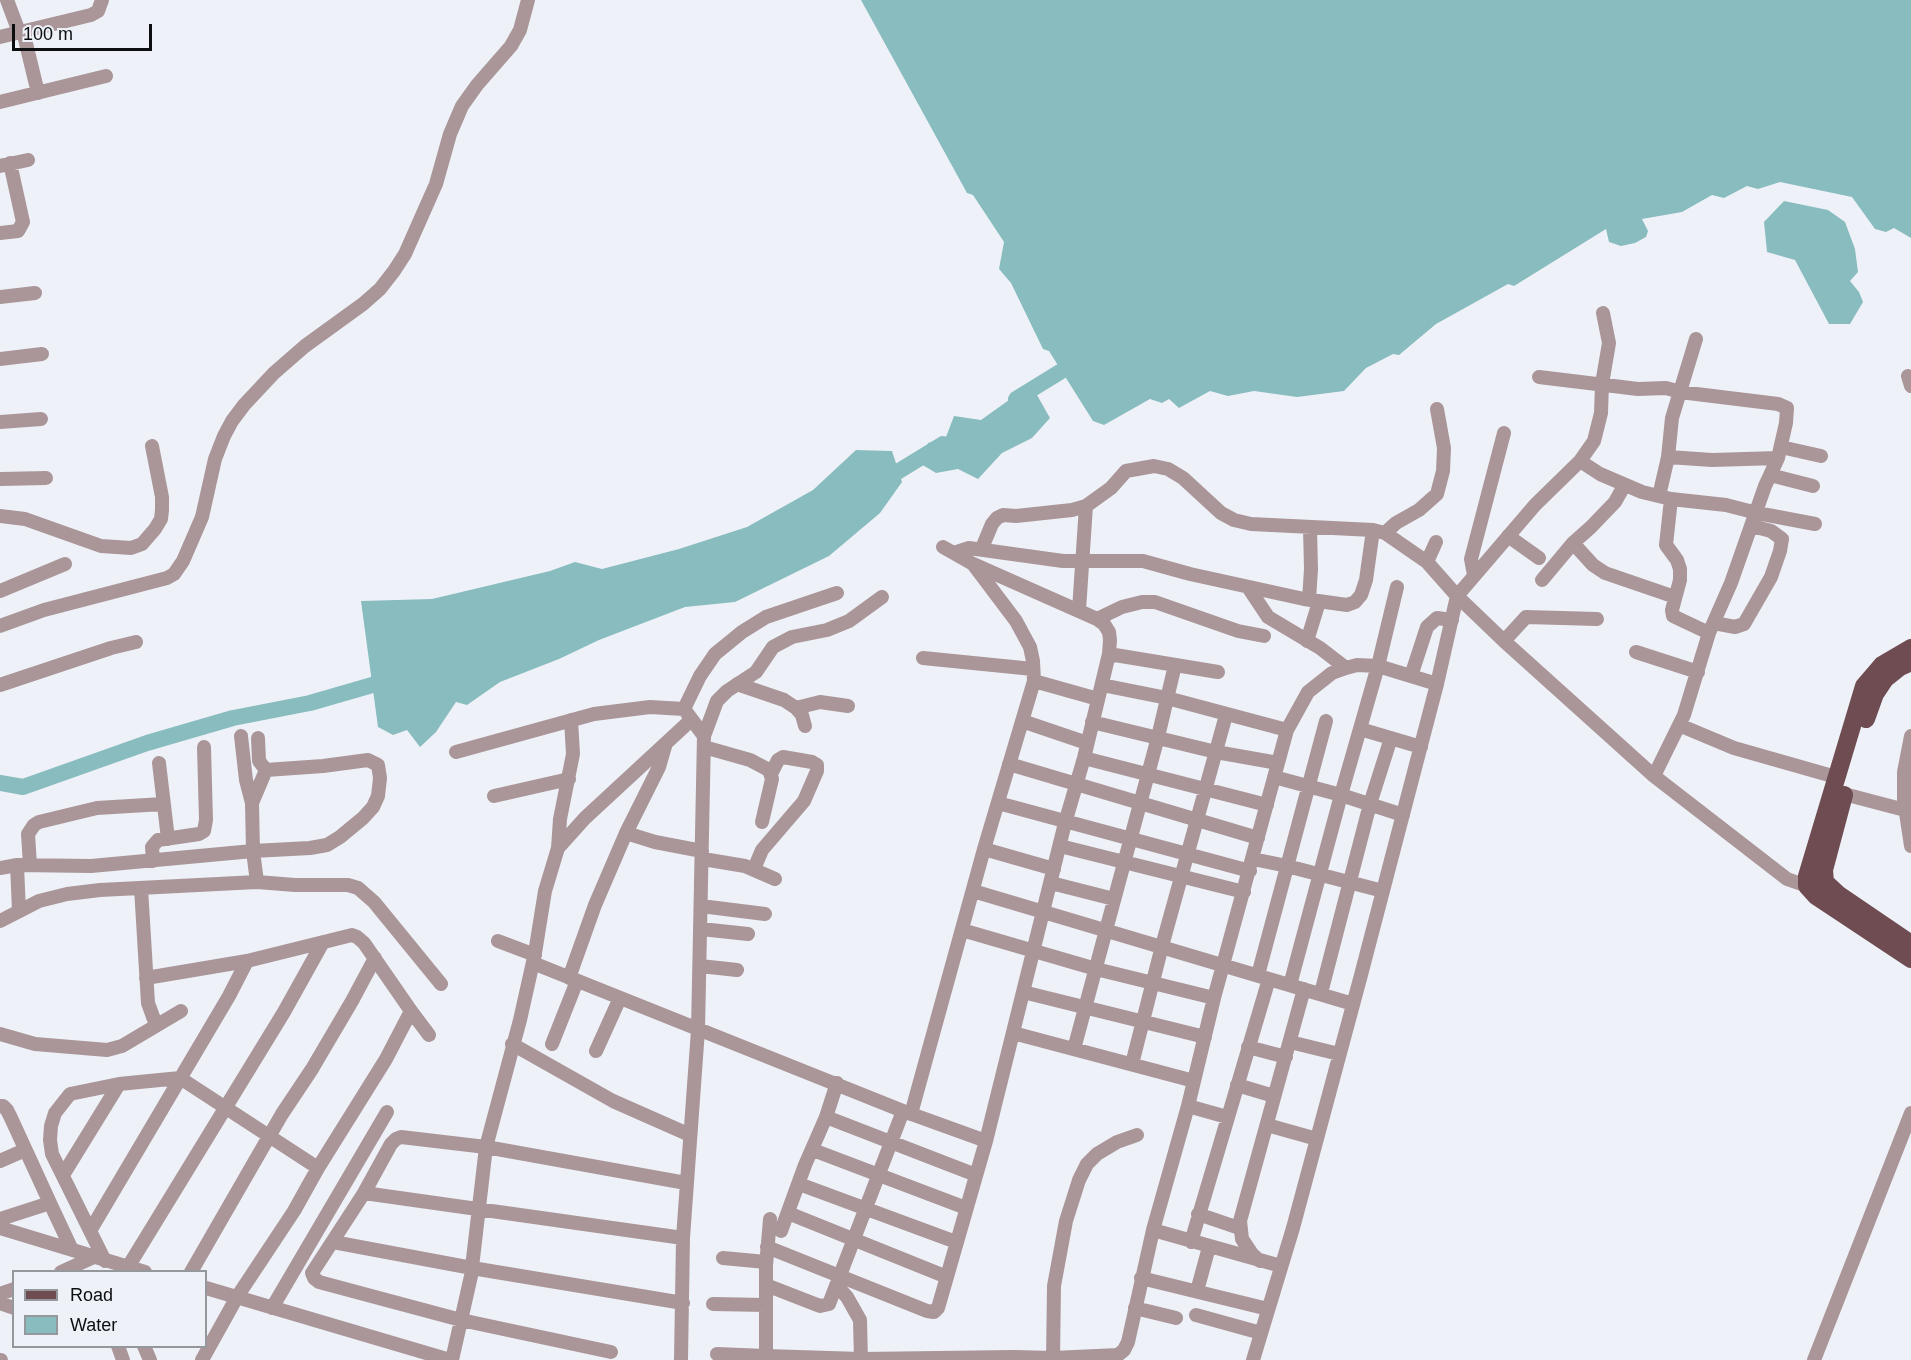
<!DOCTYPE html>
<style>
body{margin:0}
#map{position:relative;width:1911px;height:1360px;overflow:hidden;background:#eef2f8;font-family:Arial,sans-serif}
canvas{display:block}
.legend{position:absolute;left:12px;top:1270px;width:195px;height:78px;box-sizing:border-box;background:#eef2f8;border:2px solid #94979b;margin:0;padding:8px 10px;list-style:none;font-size:18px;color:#0c0e10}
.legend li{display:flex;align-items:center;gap:12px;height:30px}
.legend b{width:30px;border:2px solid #94979b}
.scale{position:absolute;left:12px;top:24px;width:140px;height:27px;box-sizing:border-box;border:3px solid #0c0e10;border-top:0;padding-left:8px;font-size:18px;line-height:21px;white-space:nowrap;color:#0c0e10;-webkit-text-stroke:4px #eef2f8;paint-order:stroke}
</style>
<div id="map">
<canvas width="1911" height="1360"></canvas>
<ul class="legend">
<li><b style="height:8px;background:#6e4c51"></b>Road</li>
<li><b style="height:16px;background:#88bcbf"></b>Water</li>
</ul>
<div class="scale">100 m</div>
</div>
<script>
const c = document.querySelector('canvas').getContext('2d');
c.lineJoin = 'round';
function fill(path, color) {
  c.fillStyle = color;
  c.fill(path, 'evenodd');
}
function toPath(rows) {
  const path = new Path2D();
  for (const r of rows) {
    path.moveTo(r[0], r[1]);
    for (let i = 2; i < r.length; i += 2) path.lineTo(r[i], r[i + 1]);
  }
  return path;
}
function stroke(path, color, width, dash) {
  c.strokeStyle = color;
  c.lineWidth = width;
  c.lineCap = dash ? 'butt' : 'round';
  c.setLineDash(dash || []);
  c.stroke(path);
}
const water = toPath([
 [861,0,1911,0,1911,238,1894,228,1886,232,1875,229,1852,197,1780,182,1758,189,1747,186,1724,198,1712,195,1682,212,1642,219,1648,231,1646,237,1635,243,1621,246,1609,242,1606,229,1514,286,1508,284,1436,324,1399,355,1393,354,1366,368,1344,391,1297,397,1254,391,1228,396,1210,391,1179,408,1169,399,1162,403,1150,399,1104,425,1093,421,1049,351,1043,349,1011,283,999,269,1004,242,973,195,967,193],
 [1784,201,1828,210,1845,222,1855,249,1858,272,1850,281,1859,292,1863,302,1850,324,1829,324,1795,260,1767,252,1764,222],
 [1033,388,1050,418,1032,438,1002,453,978,479,958,469,936,473,921,464,928,443,946,437,954,416,981,420,1009,400,1017,392],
 [856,450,892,451,902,482,880,513,829,556,735,602,685,607,599,640,559,659,500,682,467,705,456,702,436,732,420,747,407,730,393,735,378,727,361,601,432,599,550,571,575,562,602,569,679,549,747,527,813,490]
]);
const river = toPath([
 [1016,399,1081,359],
 [881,482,943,444],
 [0,783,23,787,147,743,233,718,310,703,393,679]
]);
const minor = toPath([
 [7,0,19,32],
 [23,31,38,93],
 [0,37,91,15,98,11,102,0],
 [0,102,106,76],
 [0,166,28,160],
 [0,233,18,231,23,222,10,163],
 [0,297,35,293],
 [0,359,42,354],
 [1908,376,1911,386],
 [1539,377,1638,389,1666,388,1680,392,1778,404,1787,408,1786,423,1778,458,1765,486,1731,583,1709,633,1684,715,1654,776],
 [0,422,41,419],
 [1781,447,1821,456],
 [1668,457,1712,460,1778,458],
 [1580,461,1600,474,1642,492,1671,499,1726,505,1757,513,1815,524],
 [1770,475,1813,486],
 [0,479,46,478],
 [1659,496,1668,457,1672,418,1696,339],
 [1671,499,1666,545,1677,560,1680,569,1680,580,1672,610,1673,616,1709,633],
 [0,516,25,519,101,546,131,548,142,544,155,529,161,519,162,510,162,497,152,446],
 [1385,533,1396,523,1419,510,1437,494,1443,471,1444,448,1437,409],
 [1508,536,1539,558],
 [1573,543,1593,565,1605,573,1675,597],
 [982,548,992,524,997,518,1003,515,1016,516,1072,510,1086,506,1111,488,1126,471,1154,466,1168,469,1183,478,1221,513,1234,520,1251,524,1373,530,1385,533,1427,562,1457,596,1504,641,1654,776,1787,879,1807,886,1814,884],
 [954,553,969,548,1063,561,1143,561,1190,574,1304,599,1347,605,1355,602,1361,595,1366,580,1373,530],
 [1427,562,1436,542],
 [1474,575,1471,559,1504,433],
 [1542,580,1573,543,1591,527,1615,502,1624,486],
 [1248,587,1268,617,1320,648,1346,668],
 [0,591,65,564],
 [1309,600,1311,569,1310,528],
 [1079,610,1086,506],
 [1097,619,1122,607,1142,602,1155,602,1238,631,1264,636],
 [1714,623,1735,627,1744,624,1771,577,1780,551,1782,539,1771,531,1752,526],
 [0,626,44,610,167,578,174,574,183,561,202,517,215,459,224,436,232,421,244,405,274,373,305,346,363,304,380,289,394,271,405,254,436,184,450,134,462,106,477,85,511,46,520,30,528,0],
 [1307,641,1319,602],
 [1504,641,1526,617,1597,619],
 [1636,652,1698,672],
 [1109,654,1218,672],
 [923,658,1033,669],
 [1411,676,1427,627,1437,618,1452,620],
 [1034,681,1098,699],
 [737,684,784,700,796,708,802,715,805,726],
 [0,685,111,648,136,642],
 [1102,685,1167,698,1287,730],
 [796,708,820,702,848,706],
 [684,709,700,676,715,654,742,632,766,617,837,593],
 [1022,721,1087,743],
 [1092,722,1216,752,1278,763],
 [1679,725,1734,748,1836,777],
 [1360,729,1421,747],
 [241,736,246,780,252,803,253,851,257,882],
 [704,736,717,701,727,691,756,672,773,647,792,637,827,630,849,621,882,597],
 [1911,736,1904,772,1904,800,1911,846],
 [704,747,750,760,769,770,772,779,762,822],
 [456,752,594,714,650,707,684,709],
 [1084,758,1267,805],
 [159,763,168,839],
 [1009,764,1258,838],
 [1274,777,1341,795,1403,815],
 [1844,794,1905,810],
 [494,796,569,779],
 [252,803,266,770,259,761,258,738],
 [998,803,1250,871],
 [626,833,655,842,702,851],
 [1060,846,1244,892],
 [558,848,560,819,573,754,571,720],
 [984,849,1054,869],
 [703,859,745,866,775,879],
 [1253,859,1287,866,1383,891],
 [153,861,152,847,158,840,199,834,204,831,206,820,204,747],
 [17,865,19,911],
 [30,865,28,834,34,825,39,822,97,808,163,804],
 [0,868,17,865,91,866,253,851,310,848,327,845,340,837,363,818,373,807,378,796,380,778,378,765,368,760,323,766,266,770],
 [754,869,762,850,804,801,817,771,817,765,812,762,783,757,778,760,771,774],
 [1051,883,1114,899],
 [141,888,148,1003,156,1025],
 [973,891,1353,1004],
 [701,906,765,914],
 [0,921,39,901,67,894,100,890,257,882,295,885,348,885,358,888,374,902,441,984],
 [701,929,748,934],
 [962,930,1096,969,1214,998],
 [498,941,535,955],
 [533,963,903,1111,986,1141,1065,823,1084,758,1109,654,1110,640,1109,632,1104,624,1097,619,973,564,943,547],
 [700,966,737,970],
 [1258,975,1326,721],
 [146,978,247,961,352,935,357,937,364,943,411,1011,429,1035],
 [569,978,595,905,626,833,659,767,666,743],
 [1290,985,1341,795,1378,666,1397,587],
 [1023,992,1205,1037],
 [1321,993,1370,804,1391,738],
 [1013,1033,1194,1081],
 [0,1034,35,1044,107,1050,122,1046,181,1011],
 [1290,1042,1339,1054],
 [512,1044,613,1101,690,1135],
 [552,1044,577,981],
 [1248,1047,1286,1057],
 [1074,1049,1158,737,1175,665],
 [596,1051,620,998],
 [1132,1064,1162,946,1226,715],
 [837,1083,826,1117,976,1175],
 [1237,1085,1274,1096],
 [0,1106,3,1106,7,1110,11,1118,50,1203,0,1219],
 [1188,1106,1227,1117],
 [911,1114,984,849,1034,681,1033,661,1030,647,1016,621,973,564],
 [1267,1125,1317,1139],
 [813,1150,966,1208],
 [0,1161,25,1150],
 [63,1175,119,1084],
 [799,1184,956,1242],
 [364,1193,683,1238],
 [50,1203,72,1250],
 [788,1213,947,1277],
 [1198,1214,1239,1228],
 [0,1228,145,1272],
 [1153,1230,1281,1266],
 [90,1231,229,996,247,961],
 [781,1231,805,1165,826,1117],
 [333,1242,472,1268,683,1303],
 [1191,1242,1269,979],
 [767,1247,927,1311,934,1312,938,1308,986,1141],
 [723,1258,766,1262],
 [105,1261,52,1154,50,1140,51,1126,55,1113,70,1094,119,1084,180,1078,318,1168],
 [1260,1261,1252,1254,1242,1239,1240,1221,1304,989],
 [128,1267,284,1012,323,942],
 [61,1272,94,1257],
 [191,1272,282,1114,312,1069,352,1001,375,958],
 [1141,1278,1268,1309],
 [766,1285,820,1306,829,1304,903,1111],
 [837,1286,847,1297,860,1320,861,1360],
 [206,1288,450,1360],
 [1197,1291,1209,1247],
 [0,1294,14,1289],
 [0,1303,14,1308],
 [713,1304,765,1305],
 [272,1308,387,1112],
 [1135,1308,1176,1318],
 [1196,1315,1261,1333],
 [118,1346,123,1360],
 [144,1346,150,1360],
 [611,1352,461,1320,319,1282,314,1278,312,1273,364,1193,391,1144,396,1139,401,1137,486,1147,686,1183],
 [717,1354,766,1356,766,1266,770,1219],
 [0,1360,1,1360],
 [202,1360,237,1297,294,1211,318,1168,386,1059,411,1011],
 [452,1360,471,1276,486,1147,520,1020,535,953,545,891,558,848,585,818,691,720],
 [681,1360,683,1238,698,1030,704,736,684,709],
 [765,1360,766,1356,861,1359,1014,1357,1053,1358,1118,1355,1124,1350,1128,1342,1153,1230,1188,1106,1214,998,1287,730,1308,692,1332,673,1346,668,1357,665,1378,666,1437,684],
 [1053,1360,1054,1286,1066,1221,1079,1180,1087,1164,1097,1154,1117,1142,1137,1135],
 [1253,1360,1293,1228,1361,975,1437,684,1457,596,1535,505,1580,461,1594,441,1601,413,1602,384,1609,343,1603,313],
 [1814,1360,1911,1113]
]);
const major = toPath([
 [1911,648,1882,665,1864,686,1807,876,1807,886,1816,896,1911,959],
 [1866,719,1875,694,1885,679,1900,667,1911,662],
 [1844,795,1824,870,1825,882,1839,895,1911,944]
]);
fill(water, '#88bcbf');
stroke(river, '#88bcbf', 16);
stroke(minor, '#aa9699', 14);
stroke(major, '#6e4c51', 18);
</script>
